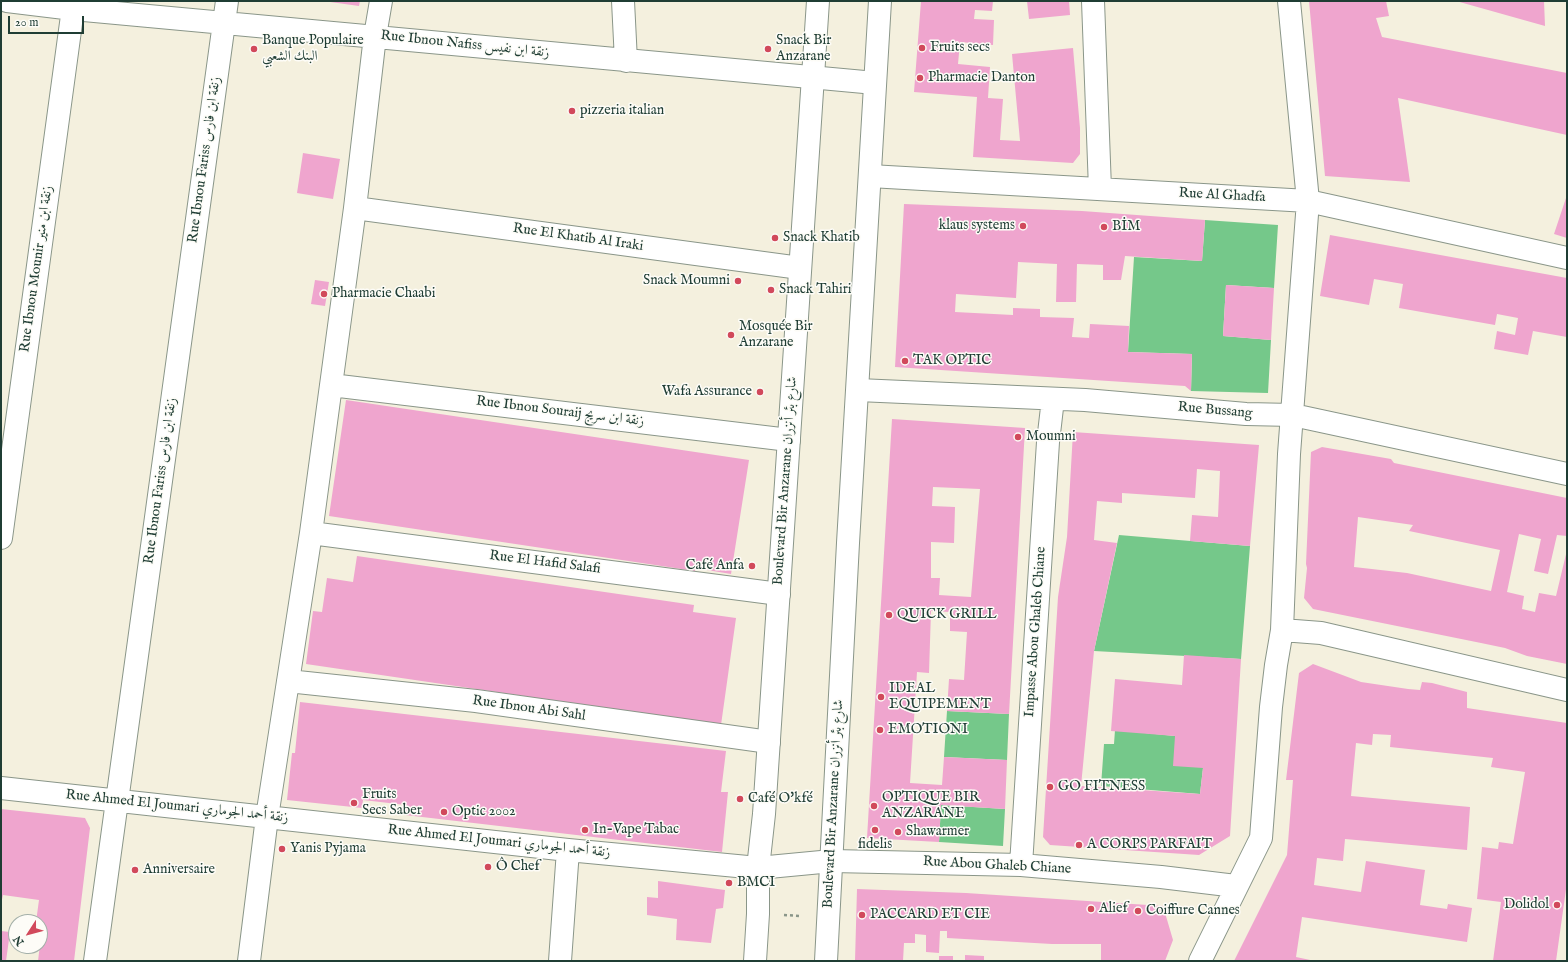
<!DOCTYPE html>
<meta charset="utf-8">
<style>
body{margin:0}
#map{position:relative;width:1568px;height:962px;overflow:hidden;background:#f4f0de;font-family:"IM FELL English",serif}
canvas{display:block}
.frame{position:absolute;inset:0;border:2px solid #1f3d34;pointer-events:none}
.north{position:absolute;left:8px;top:914px;width:40px;height:40px;box-sizing:border-box;background:#fdfcf7;border:1px solid #a4b0a9;border-radius:50%;rotate:234deg;font-size:11px;font-weight:700;line-height:16px;text-align:center;color:#1f3d34}
.north::after{content:'';display:block;margin:auto;width:14px;height:18px;background:#d1495b;clip-path:polygon(50% 0,100% 100%,50% 72%,0 100%)}
.scale{position:absolute;left:8px;top:16px;width:76px;height:18px;box-sizing:border-box;border:2px solid #1f3d34;border-top:0;padding-left:5px;font-size:12px;line-height:14px;white-space:nowrap;color:#1f3d34;-webkit-text-stroke:3px #fdfcf7;paint-order:stroke}
</style>
<div id="map">
<canvas width="1568" height="962"></canvas>
<div class="frame"></div>
<div class="north">N</div>
<div class="scale">20 m</div>
</div>
<script>
const c = document.querySelector('canvas').getContext('2d');
c.lineJoin = 'round';
function fill(path, color) {
  c.fillStyle = color;
  c.fill(path, 'evenodd');
}
function toPath(rows) {
  const path = new Path2D();
  for (const r of rows) {
    path.moveTo(r[0], r[1]);
    for (let i = 2; i < r.length; i += 2) path.lineTo(r[i], r[i + 1]);
  }
  return path;
}
function stroke(path, color, width, dash) {
  c.strokeStyle = color;
  c.lineWidth = width;
  c.lineCap = dash ? 'butt' : 'round';
  c.setLineDash(dash || []);
  c.stroke(path);
}
function label(font, color, halo, rows, align = 'center') {
  c.font = font + ' "IM FELL English",Amiri,serif';
  c.lineWidth = 3;
  c.setLineDash([]);
  c.textBaseline = 'middle';
  c.strokeStyle = halo;
  c.fillStyle = color;
  for (const [text, x, y, turn = 0] of rows) {
    c.save();
    c.translate(x, y);
    c.rotate((+turn || 0) * Math.PI / 180);
    c.textAlign = isNaN(turn) ? turn : align;
    if (halo) c.strokeText(text, 0, 0);
    c.fillText(text, 0, 0);
    c.restore();
  }
}
const green = toPath([
 [1205,220,1278,225,1274,288,1226,285,1223,336,1271,340,1268,393,1191,391,1192,354,1128,352,1134,257,1202,261],
 [1119,535,1250,546,1241,659,1094,651],
 [947,711,1009,714,1007,760,944,757],
 [1115,730,1175,736,1203,768,1200,794,1101,786,1104,744,1114,744],
 [941,805,1005,809,1003,846,939,842]
]);
const building = toPath([
 [323,1,360,1,359,6],
 [921,1,993,1,992,11,975,10,974,19,994,20,993,45,960,42,958,64,990,67,988,98,1003,99,1000,140,1020,141,1012,54,1073,48,1080,128,1080,154,1073,163,973,157,977,97,914,92],
 [1027,1,1069,1,1070,15,1029,19],
 [1309,1,1386,1,1389,16,1376,18,1382,37,1567,73,1567,135,1398,98,1410,182,1325,176],
 [1456,1,1544,1,1545,26],
 [303,153,340,159,333,199,297,193],
 [1567,195,1567,238,1554,234],
 [904,204,1082,211,1205,220,1202,261,1125,256,1121,280,1103,280,1103,265,1077,264,1076,302,1056,302,1057,264,1018,262,1016,298,956,294,955,312,1013,315,1013,308,1040,309,1040,317,1074,318,1072,337,1089,338,1090,324,1129,326,1128,352,1192,354,1191,391,1185,386,895,367],
 [1330,235,1567,278,1567,337,1533,331,1528,355,1494,349,1497,331,1515,335,1518,318,1497,314,1495,325,1399,308,1403,284,1374,279,1369,305,1320,296],
 [315,280,329,282,325,306,311,304],
 [1226,285,1274,288,1271,340,1223,336],
 [346,400,749,460,731,574,695,568,695,571,329,516],
 [892,419,1025,428,1009,714,947,711,949,679,964,680,967,632,950,631,950,612,931,611,929,673,917,672,910,783,942,785,944,757,1007,760,1005,809,941,805,939,842,867,838],
 [933,487,980,489,971,597,939,595,940,578,931,578,931,542,954,543,955,507,932,506],
 [1073,432,1259,445,1250,546,1190,541,1192,515,1218,517,1220,471,1197,469,1195,498,1122,493,1122,503,1097,501,1094,540,1117,543,1094,651,1081,786,1200,794,1203,768,1173,766,1175,736,1111,731,1115,679,1182,685,1184,655,1241,659,1230,836,1199,855,1050,845,1043,837,1058,597,1067,537],
 [1322,447,1391,459,1394,463,1567,498,1567,536,1557,535,1548,574,1534,571,1541,539,1519,534,1507,592,1524,596,1522,609,1535,612,1539,593,1556,596,1567,550,1567,664,1527,656,1505,648,1481,643,1313,609,1304,598,1307,568,1306,564,1311,452],
 [1358,517,1413,525,1409,531,1500,550,1491,591,1407,573,1354,567],
 [357,556,694,605,693,612,736,618,721,725,306,664,313,611,322,612,327,578,353,582],
 [1313,664,1361,682,1408,689,1420,690,1422,682,1432,683,1467,692,1467,708,1567,723,1567,882,1556,961,1493,961,1501,902,1477,899,1482,847,1498,849,1499,842,1513,844,1525,772,1491,767,1493,758,1390,747,1391,735,1373,734,1372,745,1356,743,1351,796,1470,807,1467,850,1345,839,1343,861,1317,858,1314,885,1361,892,1366,861,1425,870,1420,905,1447,909,1448,904,1472,908,1467,942,1302,917,1296,957,1315,961,1234,961,1287,855,1293,780,1286,780,1299,673],
 [300,702,726,751,721,792,728,792,722,852,405,815,406,805,363,800,362,808,287,800,292,753,295,753],
 [1,809,85,818,90,828,74,961,38,961,42,928,40,928,40,922,36,922,39,900,3,895,1,904],
 [658,881,725,890,723,908,716,909,711,943,676,940,677,919,647,915,647,897,658,898],
 [857,889,966,893,1163,906,1173,940,1165,961,1101,961,1101,944,1052,944,947,938,947,931,940,931,939,953,926,952,926,935,915,934,915,943,904,943,903,961,855,961],
 [1,931,10,932,6,961,1,961],
 [965,955,984,956,984,961,965,961],
 [939,956,953,956,953,961,939,961]
]);
const path = toPath([
 [784,915,801,916]
]);
const minor = toPath([
 [7,1,73,9,875,83],
 [623,1,626,61],
 [1093,1,1100,189],
 [870,176,1308,201,1567,258],
 [355,208,800,268],
 [331,385,789,440],
 [858,390,1085,400,1246,414,1293,415,1567,474],
 [311,533,779,594],
 [1,538,74,1],
 [1282,630,1321,633,1567,690],
 [288,681,476,701,769,742],
 [1,788,568,850,758,868,832,861,1021,865,1161,877,1236,886],
 [1021,865,1048,442,1053,399],
 [95,961,227,1],
 [249,961,267,817,311,533,355,208,375,36,381,1],
 [560,961,568,850],
 [1200,961,1261,838,1271,707,1276,665,1282,630,1289,454,1308,201,1289,1]
]);
const major = toPath([
 [755,961,758,914,758,868,764,814,818,1],
 [826,961,848,543,880,1]
]);
const markers = [
 [922,48,4,"#d1495b"],
 [254,49,4,"#d1495b"],
 [768,49,4,"#d1495b"],
 [920,78,4,"#d1495b"],
 [572,111,4,"#d1495b"],
 [1023,226,4,"#d1495b"],
 [1104,227,4,"#d1495b"],
 [775,238,4,"#d1495b"],
 [738,281,4,"#d1495b"],
 [771,290,4,"#d1495b"],
 [324,294,4,"#d1495b"],
 [731,335,4,"#d1495b"],
 [905,361,4,"#d1495b"],
 [760,392,4,"#d1495b"],
 [1018,437,4,"#d1495b"],
 [752,566,4,"#d1495b"],
 [889,615,4,"#d1495b"],
 [881,697,4,"#d1495b"],
 [880,730,4,"#d1495b"],
 [1050,787,4,"#d1495b"],
 [740,799,4,"#d1495b"],
 [354,803,4,"#d1495b"],
 [874,806,4,"#d1495b"],
 [444,812,4,"#d1495b"],
 [585,830,4,"#d1495b"],
 [875,830,4,"#d1495b"],
 [898,832,4,"#d1495b"],
 [1079,845,4,"#d1495b"],
 [282,849,4,"#d1495b"],
 [488,867,4,"#d1495b"],
 [135,870,4,"#d1495b"],
 [729,883,4,"#d1495b"],
 [1557,905,4,"#d1495b"],
 [1091,909,4,"#d1495b"],
 [1138,911,4,"#d1495b"],
 [862,915,4,"#d1495b"]
];
const poiNames = [
 ["Banque Populaire",262,41],
 ["البنك الشعبي",262,57],
 ["Snack Bir",776,41],
 ["Anzarane",776,57],
 ["Fruits secs",930,48],
 ["Pharmacie Danton",928,78],
 ["pizzeria italian",580,111],
 ["klaus systems",1015,226,"right"],
 ["BİM",1112,227],
 ["Snack Khatib",783,238],
 ["Snack Moumni",730,281,"right"],
 ["Snack Tahiri",779,290],
 ["Pharmacie Chaabi",332,294],
 ["Mosquée Bir",739,327],
 ["Anzarane",739,343],
 ["TAK OPTIC",913,361],
 ["Wafa Assurance",752,392,"right"],
 ["Moumni",1026,437],
 ["Café Anfa",744,566,"right"],
 ["QUICK GRILL",897,615],
 ["IDEAL",889,689],
 ["EQUIPEMENT",889,705],
 ["EMOTIONI",888,730],
 ["GO FITNESS",1058,787],
 ["Fruits",362,795],
 ["Secs Saber",362,811],
 ["OPTIQUE BIR",882,798],
 ["ANZARANE",882,814],
 ["Café O'kfé",748,799],
 ["Optic 2002",452,812],
 ["In-Vape Tabac",593,830],
 ["Shawarmer",906,832],
 ["fidelis",875,845,"center"],
 ["A CORPS PARFAIT",1087,845],
 ["Yanis Pyjama",290,849],
 ["Ô Chef",496,867],
 ["Anniversaire",143,870],
 ["BMCI",737,883],
 ["Dolidol",1549,905,"right"],
 ["Alief",1099,909],
 ["Coiffure Cannes",1146,911],
 ["PACCARD ET CIE",870,915]
];
const streetNames = [
 ["Rue Ibnou Nafiss زنقة ابن نفيس",465,45,6],
 ["Rue Ibnou Fariss زنقة ابن فارس",205,160,-82],
 ["Rue Al Ghadfa",1222,196,3],
 ["Rue El Khatib Al Iraki",578,238,8],
 ["Rue Ibnou Mounir زنقة ابن منير",37,269,-82],
 ["Rue Bussang",1215,411,5],
 ["Rue Ibnou Souraij زنقة ابن سريج",560,412,7],
 ["Rue Ibnou Fariss زنقة ابن فارس",161,481,-82],
 ["Boulevard Bir Anzarane شارع بئر أنزران",786,481,-86],
 ["Rue El Hafid Salafi",545,563,7],
 ["Impasse Abou Ghaleb Chiane",1036,632,-86],
 ["Rue Ibnou Abi Sahl",529,709,8],
 ["Boulevard Bir Anzarane شارع بئر أنزران",834,804,-87],
 ["Rue Ahmed El Joumari زنقة أحمد الجوماري",177,807,6],
 ["Rue Ahmed El Joumari زنقة أحمد الجوماري",499,842,6],
 ["Rue Abou Ghaleb Chiane",997,866,3]
];
fill(green, '#75c88a');
fill(building, '#efa5ce');
stroke(minor, '#8a9689', 24);
stroke(major, '#8a9689', 24);
stroke(path, '#8a9689', 2.5, [3, 3]);
stroke(minor, '#fff', 22);
stroke(major, '#fff', 22);
for (const [x, y, r, color] of markers) {
  const dot = new Path2D();
  dot.arc(x, y, r, 0, 2 * Math.PI);
  c.fillStyle = color;
  c.fill(dot);
  stroke(dot, '#fdfcf7', 1.5);
}
label('14px', '#1f3d34', '#fdfcf7', poiNames, 'left');
label('14px', '#1f3d34', '#fdfcf7', streetNames);
</script>
